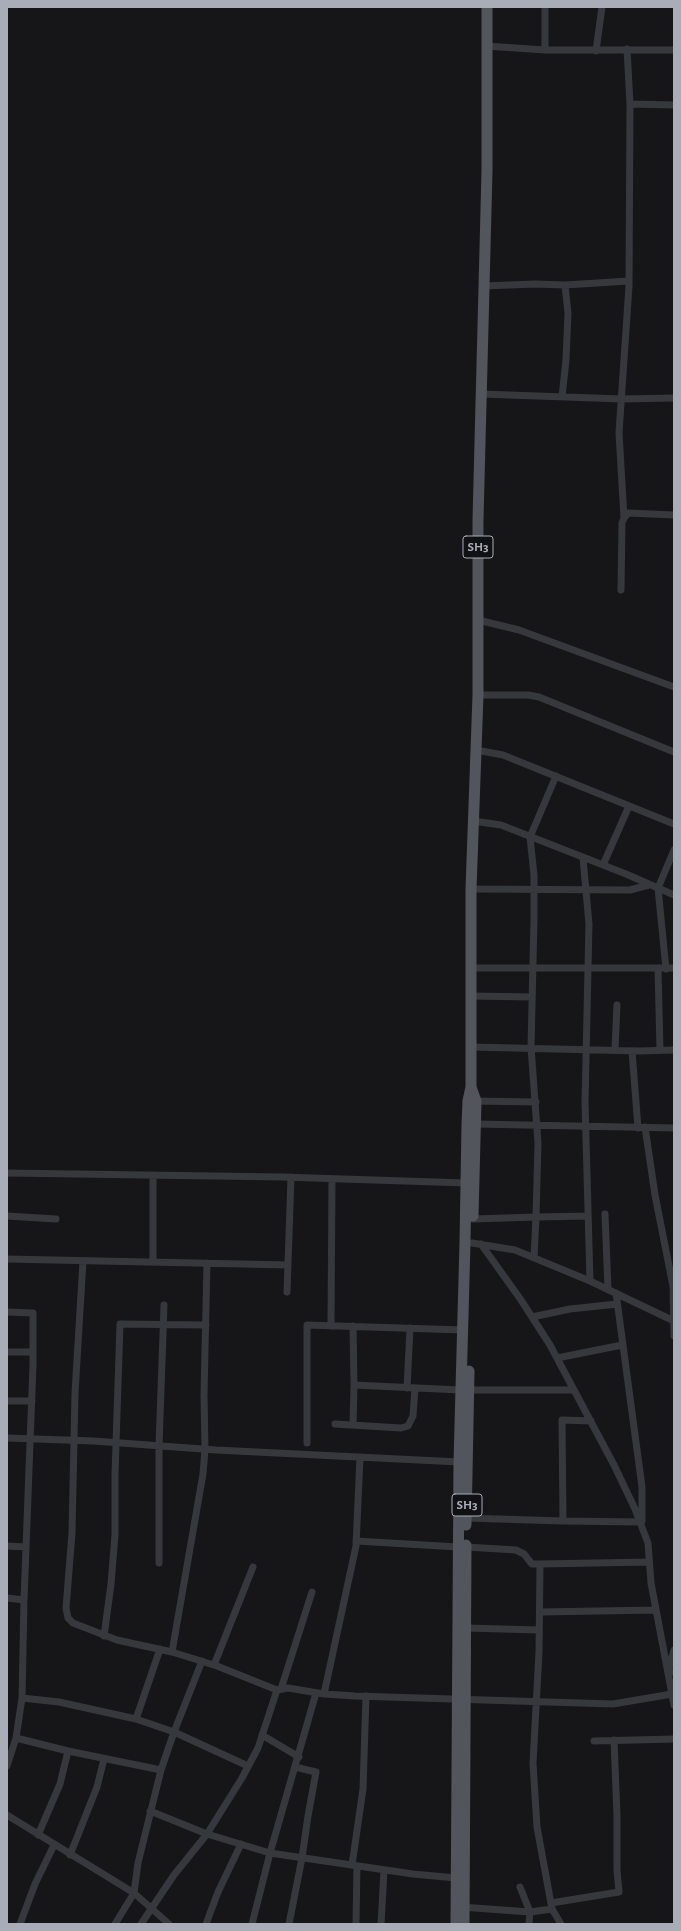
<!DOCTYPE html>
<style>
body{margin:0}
#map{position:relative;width:681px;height:1931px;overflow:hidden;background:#161618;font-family:"Alegreya Sans",sans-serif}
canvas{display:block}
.frame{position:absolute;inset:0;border:8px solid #a8adb8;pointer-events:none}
</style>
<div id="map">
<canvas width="681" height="1931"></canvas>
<div class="frame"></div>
</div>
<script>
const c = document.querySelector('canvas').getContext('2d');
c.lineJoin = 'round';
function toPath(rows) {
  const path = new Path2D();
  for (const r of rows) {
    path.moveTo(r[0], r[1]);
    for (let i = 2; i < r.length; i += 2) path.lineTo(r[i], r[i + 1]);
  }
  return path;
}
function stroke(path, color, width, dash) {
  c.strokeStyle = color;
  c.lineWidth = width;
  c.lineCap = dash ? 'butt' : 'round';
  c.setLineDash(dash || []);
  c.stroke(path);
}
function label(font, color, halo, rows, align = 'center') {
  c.font = font + ' "Alegreya Sans",sans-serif';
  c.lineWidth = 3;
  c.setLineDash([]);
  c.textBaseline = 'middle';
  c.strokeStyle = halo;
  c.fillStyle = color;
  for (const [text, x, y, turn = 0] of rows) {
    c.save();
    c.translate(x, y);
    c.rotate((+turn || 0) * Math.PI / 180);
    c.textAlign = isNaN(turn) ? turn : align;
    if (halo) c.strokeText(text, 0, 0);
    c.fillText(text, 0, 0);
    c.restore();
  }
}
const minor = toPath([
 [545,7,545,50],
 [486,46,545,50,674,50],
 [596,51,602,7],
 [630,104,674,105],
 [483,286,535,284,565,285,629,281],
 [481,394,622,399,674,398],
 [562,397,566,360,568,313,565,285],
 [624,518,619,433,629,286,630,104,627,49],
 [621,590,622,523,624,518,628,513,674,515],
 [478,620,519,630,674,687],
 [478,695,528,695,539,697,674,752],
 [476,750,503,755,674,824],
 [556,776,530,837,534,875,534,920,531,1047,538,1143,536,1217,588,1216],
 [473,821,501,825,626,874,674,895],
 [583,858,589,924,585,1103,590,1281],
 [603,865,629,806],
 [471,889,630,890,649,885],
 [470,968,674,968],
 [658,969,660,1050],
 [666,969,658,888,674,850],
 [470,996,532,997],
 [471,1047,639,1051,674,1050],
 [615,1049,617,1005],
 [632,1051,638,1128],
 [472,1101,536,1102],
 [476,1124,674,1128],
 [645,1127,655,1195,673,1286,674,1336],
 [7,1173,282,1177,466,1183],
 [605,1214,608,1289],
 [7,1216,56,1219],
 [473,1219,536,1217,534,1258],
 [472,1243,515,1250,590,1281,674,1321],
 [481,1244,521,1300,550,1345,614,1465,635,1509,648,1543,651,1583,674,1705],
 [7,1259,288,1265],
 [83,1261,75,1393,72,1533,66,1608,68,1618,73,1623,117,1640,172,1652,217,1666,277,1690,288,1688,324,1694,355,1696,613,1704,672,1694],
 [153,1262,153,1175],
 [287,1292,291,1177],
 [616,1293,642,1487,642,1521],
 [7,1312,33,1313,33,1365,24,1600,22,1698,16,1738,7,1766],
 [532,1317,570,1309,617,1304],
 [331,1326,332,1179],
 [353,1326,354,1385,460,1390],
 [7,1352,33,1352],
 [557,1358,622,1345],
 [407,1388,410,1328],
 [468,1390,574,1390],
 [7,1401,32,1401],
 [335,1424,401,1428,408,1426,413,1416,415,1388],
 [353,1425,354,1385],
 [7,1438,94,1441,216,1450,459,1462],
 [307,1443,307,1325,463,1330],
 [466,1518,563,1521,640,1522],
 [563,1521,562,1420,591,1421],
 [356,1541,458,1547],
 [7,1546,26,1547],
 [466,1547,516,1550,524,1554,532,1564,540,1564],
 [159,1563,159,1446,164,1305],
 [7,1598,24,1600],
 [540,1612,656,1610],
 [466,1628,539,1630],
 [104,1636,111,1584,115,1535,115,1474,120,1324,206,1325],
 [674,1650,668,1672,674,1672],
 [172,1652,203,1474,205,1449,204,1395,207,1263],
 [214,1665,253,1567],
 [281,1689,312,1592],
 [324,1694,356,1546,360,1457],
 [22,1698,59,1702,136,1719,174,1732,248,1766],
 [136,1719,160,1649],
 [262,1735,299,1757],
 [16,1738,68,1751,161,1770],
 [594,1741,674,1739],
 [150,1811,207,1834,270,1853,413,1874,456,1878],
 [7,1815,134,1893,169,1924],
 [38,1835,60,1784,68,1751],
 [70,1855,97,1787,104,1759],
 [352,1865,363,1789,366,1696],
 [520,1887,530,1912,529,1924],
 [551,1903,619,1892,617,1870,617,1815,614,1740],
 [461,1907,530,1912,552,1909],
 [20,1924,35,1884,54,1845],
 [115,1924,134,1893,138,1863,161,1770,174,1732,202,1661],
 [141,1924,174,1875,207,1834,242,1778,258,1748,277,1690],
 [206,1924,218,1892,241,1844],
 [252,1924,270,1853,316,1693],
 [289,1924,302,1858,308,1816,316,1772,295,1767],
 [356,1924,357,1866],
 [381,1924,384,1870],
 [561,1924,552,1909,537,1827,533,1763,539,1652,540,1564,649,1562]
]);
const primary = toPath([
 [471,1087,476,1101,473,1216],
 [466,1525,469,1371],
 [456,1924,459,1462,465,1242,467,1124,468,1101,471,1087,471,889,478,695,478,520,487,171,487,7],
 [464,1924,466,1545]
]);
const shields = [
 [478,547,30],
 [467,1505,30]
];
const shieldNames = [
 ["SH3",478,547],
 ["SH3",467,1505]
];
stroke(minor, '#37383d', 7);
stroke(primary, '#53555c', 11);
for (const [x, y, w] of shields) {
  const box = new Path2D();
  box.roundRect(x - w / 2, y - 11, w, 22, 3);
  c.fillStyle = '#111113';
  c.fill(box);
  stroke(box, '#a8adb8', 1);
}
label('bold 13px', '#a8adb8', null, shieldNames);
</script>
